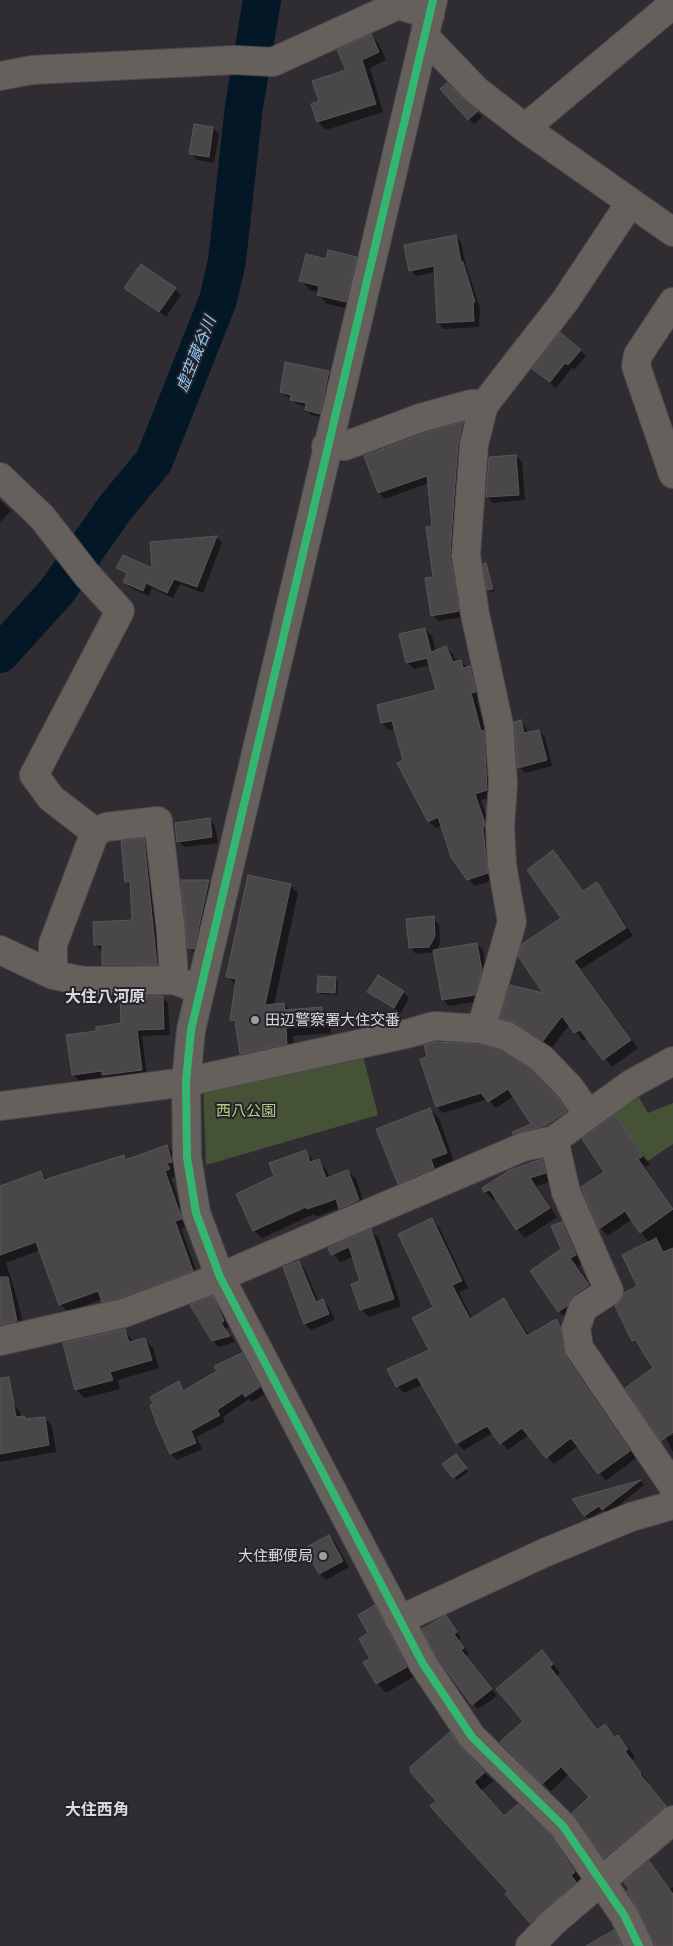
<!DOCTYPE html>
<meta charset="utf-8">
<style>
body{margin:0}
canvas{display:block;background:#302d32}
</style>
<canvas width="673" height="1946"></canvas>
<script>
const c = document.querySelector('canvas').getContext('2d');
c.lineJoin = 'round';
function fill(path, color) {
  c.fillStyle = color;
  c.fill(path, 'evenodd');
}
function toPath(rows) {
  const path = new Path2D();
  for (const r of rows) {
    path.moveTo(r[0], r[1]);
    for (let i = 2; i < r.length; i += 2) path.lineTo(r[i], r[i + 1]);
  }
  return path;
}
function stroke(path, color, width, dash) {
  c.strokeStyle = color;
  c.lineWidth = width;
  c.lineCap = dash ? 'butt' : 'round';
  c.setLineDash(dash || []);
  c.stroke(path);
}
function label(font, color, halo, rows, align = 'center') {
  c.font = font + ' Lato,"Noto Sans JP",sans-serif';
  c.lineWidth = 4;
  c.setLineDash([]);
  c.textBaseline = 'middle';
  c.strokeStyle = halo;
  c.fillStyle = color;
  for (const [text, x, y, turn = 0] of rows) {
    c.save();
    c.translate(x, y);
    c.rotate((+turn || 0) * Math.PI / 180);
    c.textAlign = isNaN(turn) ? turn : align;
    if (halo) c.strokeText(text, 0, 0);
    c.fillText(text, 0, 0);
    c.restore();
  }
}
const green = toPath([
 [360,1044,378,1115,206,1165,203,1078],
 [631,1084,648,1113,673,1103,673,1144,646,1162,606,1101]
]);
const shadow = toPath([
 [371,36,379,44,386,60,370,68,383,112,326,130,318,122,313,104,321,102,348,71],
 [447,84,482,117,474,124,469,119],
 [213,128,219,134,214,163,197,160,191,154],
 [455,237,461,242,466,266,480,308,479,327,444,329,438,323,436,272,416,276,411,270],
 [356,258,365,267,355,310,327,304,318,292,310,290,301,281,326,261],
 [126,288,175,289,181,295,166,317],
 [580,350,586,356,574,370,572,368,556,388,534,369],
 [328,372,333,377,325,418,311,415,306,410,307,407,297,404,281,392],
 [463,424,468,429,464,617,438,621,433,615,433,527,429,483,385,499,379,493,366,456,425,434],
 [516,456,522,462,525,500,493,503,487,496],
 [0,500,11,511,0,522],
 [216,537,222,543,203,593,180,584,173,598,152,588,149,596,131,588,125,582,128,575,118,568,153,571],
 [486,565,495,591,491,592,488,589],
 [425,629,432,636,436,652,446,648,453,654,456,663,460,661,476,674,482,699,477,700,487,735,493,797,481,800,491,831,494,880,475,886,468,879,442,825,436,828,429,822,398,764,405,760,396,728,389,730,382,723,378,706,438,691,430,665,414,669,407,662],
 [520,722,526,727,528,734,539,731,545,737,552,766,525,773,519,767],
 [209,820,215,826,218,843,185,847,178,841],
 [144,840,151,847,164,972,111,972,104,965,103,953,95,944,133,921,132,888,126,882],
 [552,852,584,891,596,884,604,892,633,936,581,969,638,1048,612,1067,588,1038,583,1041,570,1024,552,1048,524,1030,510,1026,502,1018,546,995,562,918],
 [208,881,214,887,195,954,189,947],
 [290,885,298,893,274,1005,284,1004,291,1011,322,1008,330,1016,331,1033,293,1036,295,1051,249,1062,241,1054,237,1026,231,1020,236,985,228,977],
 [433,918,439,924,440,943,436,951,477,944,483,950,487,978,480,1001,449,1006,443,1000,435,952,416,954,410,947],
 [336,978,338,981,337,995,321,994,318,992],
 [369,991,403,992,409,998,401,1013],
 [162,997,168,1003,170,1035,142,1036,147,1076,110,1081,106,1077,79,1081,73,1074,98,1032,122,1024],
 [530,1071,564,1106,573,1118,521,1140,514,1133,533,1124,514,1096,496,1108,488,1099,443,1113,437,1107],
 [430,1110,439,1118,454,1162,438,1167,442,1177,408,1191,399,1183],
 [615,1117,650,1164,645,1167,673,1208,673,1430,655,1368,633,1340,639,1287,649,1243,632,1219,608,1236,600,1228],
 [167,1146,174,1154,178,1169,174,1171,176,1176,171,1178,188,1226,181,1229,199,1278,110,1309,102,1299,68,1312,60,1304,40,1250,6,1263,17,1299,24,1328,0,1336,0,1188,41,1173,48,1180,123,1156,128,1161],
 [305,1151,314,1162,319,1161,326,1169,330,1177,348,1171,356,1179,366,1208,348,1216,340,1208,316,1217,314,1214,262,1238,254,1231,238,1195,276,1177],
 [542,1160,550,1168,553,1181,537,1186,557,1217,525,1238,517,1229,497,1198,493,1200,485,1191],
 [432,1220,439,1227,468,1288,459,1292,472,1319,504,1299,511,1307,529,1336,556,1321,567,1336,573,1365,636,1458,606,1481,578,1446,554,1464,529,1435,508,1450,493,1433,464,1450,457,1443,423,1384,404,1393,397,1386,430,1351,435,1307],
 [562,1223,570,1231,584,1264,578,1266,596,1294,567,1320,559,1311,563,1250],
 [371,1231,379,1238,401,1306,369,1317,361,1309,361,1282,353,1257,340,1262,330,1248],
 [298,1262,304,1268,319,1302,323,1301,329,1307,335,1320,311,1330,305,1324,284,1268],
 [212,1298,218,1304,229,1327,226,1329,235,1342,219,1347,213,1341],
 [125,1330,134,1342,144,1339,153,1348,159,1368,118,1380,120,1389,85,1398,76,1390,64,1344],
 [242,1355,248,1361,265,1394,252,1402,249,1399,223,1417,225,1422,196,1437,202,1449,177,1460,171,1454,158,1425,178,1383,185,1391,219,1372],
 [0,1399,13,1404,20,1412,21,1417,27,1420,45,1418,52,1426,56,1452,0,1462],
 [673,1435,673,1452,665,1437],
 [459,1458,468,1472,457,1480,454,1477],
 [641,1481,644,1485,608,1514,603,1510,589,1520,574,1500],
 [329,1536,335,1542,349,1567,326,1580,320,1574,306,1549],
 [374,1607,384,1616,415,1676,386,1693,377,1683,372,1659,370,1634],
 [446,1617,461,1638,459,1640,469,1654,466,1656,497,1696,478,1709,473,1704],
 [550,1660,560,1673,557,1676,598,1731,604,1726,616,1738,618,1736,626,1744,635,1757,632,1760,648,1782,647,1783,673,1815,613,1865,574,1814,591,1797,569,1774,551,1791,501,1742,525,1721],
 [450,1733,469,1757,493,1781,481,1791,505,1817,557,1845,583,1881,539,1931,507,1894,510,1892,438,1801],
 [649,1862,670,1889,673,1887,673,1946,655,1946],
 [614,1932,625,1946,588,1946]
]);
const river = toPath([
 [0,654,57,591,115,508,154,461,218,300,227,261,244,106,262,0]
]);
const building = toPath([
 [371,34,379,52,362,60,376,104,317,122,311,104,319,101,312,81,346,70,337,50,371,34],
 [447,83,478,111,468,120,440,89,447,83],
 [194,124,213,127,209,157,189,154,194,124],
 [456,235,461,262,463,262,475,302,473,303,474,321,437,323,434,266,409,271,404,245,456,235],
 [328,250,357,257,346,302,317,295,319,286,299,281,306,254,326,259,328,250],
 [141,264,176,288,159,312,124,288,141,264],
 [560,332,581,350,568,365,565,363,550,382,532,369,560,332],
 [285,362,329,371,320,414,305,410,306,403,290,400,291,395,280,392,285,362],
 [463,422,458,443,450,554,459,611,431,616,425,578,433,577,426,527,432,526,427,476,378,493,364,456,425,433,463,422],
 [516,455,519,495,486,497,489,457,516,455],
 [217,536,197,587,174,579,167,593,146,583,143,591,123,582,127,573,116,568,123,555,152,568,150,542,217,536],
 [486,563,493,589,487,590,483,564,486,563],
 [425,628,431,652,446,646,453,662,461,660,463,668,470,666,476,692,471,693,481,731,484,730,487,790,475,794,485,823,483,829,488,873,467,880,451,857,438,817,428,822,397,763,403,760,392,721,381,723,377,705,436,690,427,658,406,663,399,634,425,628],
 [521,720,524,733,539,730,547,760,518,768,514,722,521,720],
 [210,818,212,837,177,842,175,823,210,818],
 [144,838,157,965,102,965,102,945,94,945,93,922,132,920,130,882,125,882,121,841,144,838],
 [553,850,583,891,597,882,626,928,574,961,631,1040,603,1060,580,1030,574,1033,562,1016,543,1041,515,1023,500,1018,510,985,543,993,518,956,522,944,561,918,527,870,553,850],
 [248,875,291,884,265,1005,284,1003,285,1010,322,1007,324,1025,286,1028,287,1044,240,1054,235,1021,230,1020,236,979,226,977,248,875],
 [181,880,209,880,194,949,188,948,181,880],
 [434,916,435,936,429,947,409,948,406,919,434,916],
 [477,943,482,971,475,995,442,1000,433,950,477,943],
 [378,975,404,991,394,1008,367,992,378,975],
 [318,976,336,977,335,993,317,992,318,976],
 [120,996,163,996,164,1029,137,1030,142,1070,102,1075,102,1071,72,1075,66,1035,96,1031,96,1027,121,1023,120,996],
 [436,1042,478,1044,501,1050,531,1070,558,1098,567,1111,547,1125,513,1134,512,1132,531,1124,508,1089,488,1102,481,1093,436,1107,420,1059,427,1057,424,1045,436,1042],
 [430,1108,447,1153,431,1159,434,1168,398,1184,376,1129,430,1108],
 [615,1115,643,1156,638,1159,673,1209,640,1233,625,1211,599,1229,581,1187,604,1172,582,1139,615,1115],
 [167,1145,172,1162,167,1163,170,1169,165,1171,182,1219,175,1221,193,1271,120,1298,102,1302,98,1291,59,1305,36,1242,0,1255,0,1186,41,1171,44,1180,124,1155,125,1160,167,1145],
 [306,1150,310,1162,319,1159,326,1178,348,1170,359,1200,339,1209,336,1199,307,1209,306,1207,253,1231,236,1194,274,1176,269,1163,306,1150],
 [542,1159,546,1173,530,1178,550,1208,516,1230,490,1190,484,1192,482,1188,510,1170,542,1159],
 [432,1218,462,1281,452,1285,470,1319,504,1298,527,1336,556,1319,561,1328,566,1357,630,1451,598,1474,571,1438,546,1458,522,1428,500,1444,487,1426,456,1444,417,1377,396,1387,387,1369,429,1350,412,1318,433,1307,398,1234,432,1218],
 [562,1222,576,1255,570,1258,589,1285,574,1295,567,1306,558,1312,530,1271,561,1249,551,1226,562,1222],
 [371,1229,394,1299,360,1310,351,1284,360,1281,349,1247,331,1255,328,1248,371,1229],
 [656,1238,663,1252,673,1248,673,1432,661,1441,625,1388,653,1368,635,1340,632,1341,615,1306,622,1299,624,1293,637,1286,622,1255,656,1238],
 [299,1261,316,1302,323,1299,329,1314,304,1324,283,1267,299,1261],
 [0,1277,8,1277,17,1321,0,1325,0,1277],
 [213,1296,224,1321,221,1323,230,1336,212,1341,190,1305,213,1296],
 [125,1329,129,1342,145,1338,152,1360,110,1372,113,1380,75,1390,63,1343,125,1329],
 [242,1353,260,1387,245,1397,243,1393,217,1410,220,1415,191,1431,196,1443,170,1454,157,1425,150,1405,153,1404,150,1397,179,1381,183,1391,217,1371,214,1366,242,1353],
 [9,1377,16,1417,24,1416,25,1419,45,1417,49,1445,0,1454,0,1378,9,1377],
 [456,1454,467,1468,453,1478,442,1464,456,1454],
 [641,1480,602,1510,599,1506,584,1516,572,1499,641,1480],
 [329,1535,343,1561,319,1574,305,1548,329,1535],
 [375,1605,407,1667,376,1684,363,1662,370,1659,359,1639,368,1633,358,1615,375,1605],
 [446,1615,457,1632,454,1634,464,1648,461,1650,492,1689,472,1705,436,1656,422,1629,446,1615],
 [542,1650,553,1664,550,1667,597,1730,605,1724,614,1737,618,1735,628,1749,625,1751,641,1773,640,1774,666,1806,604,1858,572,1813,589,1797,561,1767,542,1784,500,1742,523,1721,496,1689,542,1650],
 [450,1732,461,1748,485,1772,474,1782,504,1816,518,1804,551,1836,575,1872,571,1875,576,1882,530,1923,505,1894,508,1892,430,1806,436,1801,411,1773,410,1767,450,1732],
 [649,1861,673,1894,673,1946,654,1946,638,1908,627,1891,629,1889,624,1882,649,1861],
 [614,1930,622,1946,586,1946,614,1930]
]);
const minor = toPath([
 [433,0,191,1030,186,1082,187,1157,196,1213,220,1277,423,1664,472,1737,563,1826,624,1915,639,1946],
 [425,37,476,90,525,128,673,232],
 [0,76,32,70,235,60,273,62,398,5,430,15],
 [525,128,673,4],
 [673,302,638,355,636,366,673,474],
 [326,446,345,446,420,418,471,404,484,405],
 [0,477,42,517,87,575,120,611,34,775,51,798,95,832,53,944,53,975],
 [95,832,106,827,158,821,171,931,174,980],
 [0,950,53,975,84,981,174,980,190,986],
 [481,1029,512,922,502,865,500,827,503,783,499,725,475,614,466,555,474,444,484,405,565,301,630,203],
 [0,1106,186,1082,410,1033,434,1026,481,1029,507,1036,541,1058,570,1088,588,1114],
 [554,1140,566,1192,609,1291,583,1308,576,1328,579,1348,673,1486],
 [0,1341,124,1313,220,1277,523,1147,554,1140,631,1084,673,1061],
 [399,1620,544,1553,631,1517,673,1505],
 [530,1946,553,1922,673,1820]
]);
const cycleway = toPath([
 [433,0,191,1030,186,1082,187,1157,196,1213,220,1277,423,1664,472,1737,563,1826,624,1915,639,1946]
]);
const markers = [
 [255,1020,5,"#9e9ca1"],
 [323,1556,5,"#9e9ca1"]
];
const poiNames = [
 ["田辺警察署大住交番",265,1020],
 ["大住郵便局",313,1556,"right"]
];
const parkNames = [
 ["西八公園",246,1111]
];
const waterNames = [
 ["虚空蔵谷川",196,354,-68]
];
const neighbourhoodNames = [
 ["大住八河原",105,997],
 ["大住西角",97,1810]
];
fill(green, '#465235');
fill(shadow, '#0007');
stroke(river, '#041726', 38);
fill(building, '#4a4749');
stroke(building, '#595558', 1);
stroke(minor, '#4b494d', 30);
stroke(minor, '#65605b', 28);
stroke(cycleway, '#33b770', 8);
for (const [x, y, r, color] of markers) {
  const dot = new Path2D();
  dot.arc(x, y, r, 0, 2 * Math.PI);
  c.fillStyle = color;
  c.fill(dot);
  stroke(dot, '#26222a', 2);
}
label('15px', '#dad8dd', '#26222a', poiNames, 'left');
label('15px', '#afd081', '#26222a', parkNames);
label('italic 16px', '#8ccdf6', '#26222a', waterNames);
label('bold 16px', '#dad8dd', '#26222a', neighbourhoodNames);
</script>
